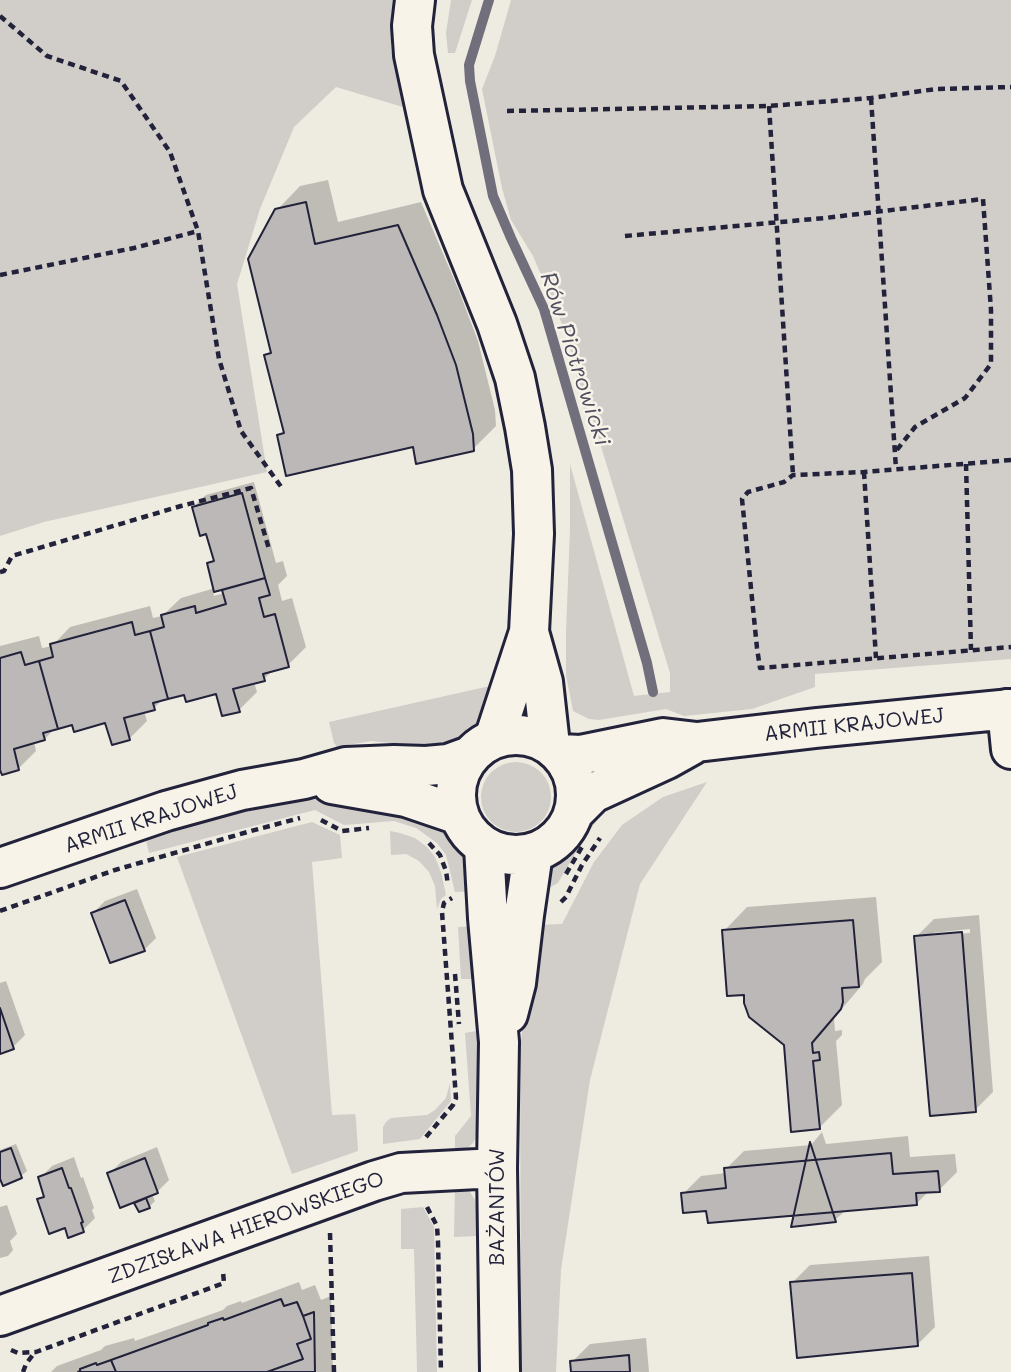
<!DOCTYPE html>
<meta charset="utf-8">
<style>
body{margin:0}
canvas{display:block;background:#eeebe1}
</style>
<canvas width="1011" height="1372"></canvas>
<script>
const c = document.querySelector('canvas').getContext('2d');
c.lineJoin = 'round';
function fill(path, color) {
  c.fillStyle = color;
  c.fill(path, 'evenodd');
}
function toPath(rows) {
  const path = new Path2D();
  for (const r of rows) {
    if (r.length === 3) {
      path.moveTo(r[0] + r[2], r[1]);
      path.arc(r[0], r[1], r[2], 0, 2 * Math.PI);
      continue;
    }
    path.moveTo(r[0], r[1]);
    for (let i = 2; i < r.length; i += 2) path.lineTo(r[i], r[i + 1]);
  }
  return path;
}
function stroke(path, color, width, dash) {
  c.strokeStyle = color;
  c.lineWidth = width;
  c.lineCap = dash ? 'butt' : 'round';
  c.setLineDash(dash || []);
  c.stroke(path);
}
function label(font, color, halo, rows, align = 'center') {
  c.font = font + ' Mali,sans-serif';
  c.lineWidth = 5;
  c.setLineDash([]);
  c.textBaseline = 'middle';
  c.strokeStyle = halo;
  c.fillStyle = color;
  for (const [text, x, y, turn = 0] of rows) {
    c.save();
    c.translate(x, y);
    c.rotate((+turn || 0) * Math.PI / 180);
    c.textAlign = isNaN(turn) ? turn : align;
    if (halo) c.strokeText(text, 0, 0);
    c.fillText(text, 0, 0);
    c.restore();
  }
}
const green = toPath([
 [0,0,394,0,391,19,391,49,403,107,336,87,294,127,260,209,237,284,267,472,44,522,0,536],
 [451,0,472,0,455,53,448,53,446,33],
 [511,0,1011,0,1011,659,815,674,815,687,752,709,684,716,666,709,599,720,589,719,573,711,566,675,566,632,570,530,570,464,634,696,670,692,670,673,593,420,584,410,568,338,533,256,511,220,502,188,482,89,495,56],
 [490,686,487,707,479,723,461,737,445,745,430,747,371,741,337,747,334,743,329,722],
 [516,797,35],
 [707,782,640,884,590,1080,561,1270,556,1372,521,1372,520,1050,534,925,562,924,594,862,622,825,663,797],
 [311,795,345,796,438,822,450,833,468,859,476,891,455,892,446,855,437,843,416,828,394,821,344,825,315,810,149,853,145,836,206,817],
 [613,801,587,833,558,883,547,889,545,875,556,861,574,844,587,820],
 [312,822,340,835,342,858,312,862,332,1115,355,1114,356,1119,358,1151,292,1174,177,857],
 [390,831,400,833,415,838,427,847,435,857,441,872,446,895,441,899,437,909,435,886,429,872,419,861,406,854,391,855],
 [477,926,480,1041,480,1120,478,1133,473,1143,462,1153,455,1154,455,1136,471,1116,465,1033,476,1031,472,979,461,979,458,927],
 [450,1083,451,1101,420,1139,383,1144,383,1127,386,1122,391,1118,427,1115,435,1110,446,1098],
 [455,1185,463,1187,470,1192,475,1200,479,1212,478,1236,454,1237],
 [423,1207,434,1227,437,1372,417,1372,414,1249,401,1249,401,1209]
]);
const shadow = toPath([
 [328,180,338,222,421,202,459,291,478,341,495,410,496,426,473,449,278,436,285,429,266,355,272,350,277,210,300,186],
 [254,482,276,563,283,561,287,576,278,585,282,601,292,598,306,647,288,665,274,669,264,679,254,682,257,692,239,710,217,692,185,693,164,698,154,708,144,711,147,721,129,739,106,721,74,723,55,728,45,739,34,742,36,751,18,769,0,763,0,646,39,636,42,648,52,646,70,627,150,606,153,618,162,616,181,598,215,588,209,564,215,558,207,532,193,507,206,495],
 [228,586,224,590,224,593,214,596,213,590],
 [137,889,156,938,144,950,93,913,105,901],
 [876,897,882,962,865,979,863,984,834,1018,835,1031,842,1030,842,1035,836,1041,842,1105,819,1128,785,1044,745,993,724,931,747,907],
 [979,915,993,1092,975,1110,916,937,934,919],
 [970,929,970,933,933,936,933,933],
 [6,981,25,1035,13,1047,0,1052,0,983],
 [822,1132,826,1144,908,1136,910,1157,955,1154,957,1172,939,1190,929,1191,916,1204,846,1210,835,1220,795,1214,708,1209,683,1194,701,1176,726,1173,726,1169,744,1151,811,1145],
 [16,1144,27,1171,21,1176,0,1179,0,1150],
 [157,1147,169,1180,157,1192,152,1194,155,1201,150,1206,139,1210,135,1200,109,1174,121,1162],
 [74,1157,81,1178,83,1177,94,1208,92,1210,95,1218,83,1230,66,1226,39,1200,45,1194,40,1178,52,1166],
 [7,1205,17,1234,10,1241,13,1250,8,1256,0,1258,0,1207],
 [929,1256,935,1327,918,1344,792,1283,810,1265],
 [299,1282,302,1290,315,1285,321,1300,331,1296,333,1372,51,1372,57,1366,101,1350,105,1346,134,1338,135,1341,223,1310,227,1306,241,1301,242,1303],
 [646,1338,649,1372,573,1372,572,1362,590,1344]
]);
const stream = toPath([
 [489,0,469,65,470,81,493,196,511,238,544,309,647,663,653,692]
]);
const building = toPath([
 [306,202,315,244,398,225,437,315,456,365,473,434,474,451,416,464,413,447,286,476,277,435,284,433,264,355,271,353,248,259,275,209,306,202],
 [242,493,265,578,214,592,207,563,214,561,206,534,200,536,192,507,242,493],
 [265,578,270,595,259,598,264,617,275,614,289,667,263,674,265,681,233,689,240,712,222,716,216,694,186,702,184,695,168,699,150,631,164,627,161,615,195,606,196,613,226,604,222,590,265,578],
 [132,622,135,635,150,631,168,699,153,703,155,710,124,718,130,740,112,745,105,723,74,732,72,725,58,729,39,661,53,657,50,644,132,622],
 [21,652,25,665,39,661,58,729,43,733,45,740,14,749,19,770,2,775,0,770,0,658,21,652],
 [125,900,145,951,110,963,91,913,125,900],
 [853,920,859,987,842,988,843,1002,841,1009,812,1043,813,1053,819,1052,820,1060,813,1061,820,1129,791,1132,784,1045,749,1017,744,1003,744,995,727,996,722,930,853,920],
 [962,932,976,1112,930,1116,914,936,962,932],
 [0,1008,14,1049,0,1054,0,1008],
 [810,1142,836,1222,791,1227,810,1142],
 [11,1148,22,1178,3,1186,0,1179,0,1152,11,1148],
 [891,1153,893,1174,938,1171,940,1192,916,1193,917,1205,708,1223,706,1211,683,1213,681,1193,726,1188,724,1168,891,1153],
 [145,1158,158,1193,120,1208,107,1173,145,1158],
 [62,1168,69,1188,71,1188,83,1222,81,1223,84,1232,68,1238,65,1228,49,1234,37,1199,44,1197,38,1177,62,1168],
 [146,1198,150,1208,139,1212,134,1203,146,1198],
 [912,1273,918,1346,797,1358,790,1282,912,1273],
 [281,1299,284,1306,297,1302,303,1316,311,1339,297,1344,303,1359,267,1372,116,1372,111,1360,208,1325,208,1323,223,1318,224,1320,281,1299],
 [314,1312,315,1372,267,1372,303,1359,297,1344,311,1339,303,1316,314,1312],
 [629,1355,630,1372,571,1372,570,1361,629,1355],
 [111,1360,116,1372,78,1372,80,1371,80,1369,96,1363,97,1365,111,1360]
]);
const path = toPath([
 [0,16,47,56,121,81,170,152,198,231,219,359,241,431,282,488],
 [871,98,896,469],
 [769,106,793,475],
 [507,111,769,106,871,98,936,89,1011,87],
 [625,236,825,218,983,199,991,310,991,364,965,398,915,427,896,451],
 [0,275,134,248,198,231],
 [1011,460,864,472,793,475,784,482,748,492,742,499,757,648,760,668,1011,647],
 [966,464,971,650],
 [864,472,876,658],
 [0,572,4,571,12,556,181,506,251,488,269,549],
 [321,820,342,831,369,828],
 [429,843,440,855,446,871,448,885],
 [566,874,583,845],
 [561,902,566,897,582,865,600,838],
 [0,911,115,870,251,831,300,818],
 [455,974,459,1024],
 [426,1137,453,1105,456,1098,442,912,444,903,452,898],
 [427,1207,437,1226,438,1242,441,1372],
 [330,1233,334,1372],
 [11,1350,18,1353,36,1352,224,1283,223,1272],
 [23,1372,26,1364,35,1352]
]);
const minor = toPath([
 [415,0,412,26,414,55,443,190,497,324,515,378,525,427,532,470,534,534,529,632,494,739],
 [529,632,543,682,550,745],
 [1007,709,1011,749],
 [516,795,60],
 [561,754,580,755,663,738,697,742,816,728,1011,709],
 [332,784,406,797,459,815],
 [576,810,593,793,667,759,692,745],
 [484,847,488,918,499,1042,497,1168,500,1372],
 [0,868,166,811,242,790,304,779,346,767,394,765,426,766,448,764,470,756],
 [508,1014,516,983,524,915,533,853],
 [0,1316,374,1181,401,1173,497,1168]
]);
const streetNames = [
 ["ARMII KRAJOWEJ",854,725,-6],
 ["ARMII KRAJOWEJ",151,819,-18],
 ["BAŻANTÓW",498,1207,-90],
 ["ZDZISŁAWA HIEROWSKIEGO",246,1228,-20]
];
const waterNames = [
 ["Rów Piotrowicki",575,359,72]
];
fill(green, '#d1cdc9');
fill(shadow, '#0003');
stroke(stream, '#716f7b', 10);
fill(building, '#bbb8b7');
stroke(building, '#22223b', 2);
stroke(minor, '#22223b', 44);
stroke(path, '#22223b', 4.5, [7, 5]);
stroke(minor, '#f7f3e8', 38);
label('21px', '#22223b', '#f7f3e8', streetNames);
label('italic 23px', '#504f60', '#f7f3e8', waterNames);
</script>
